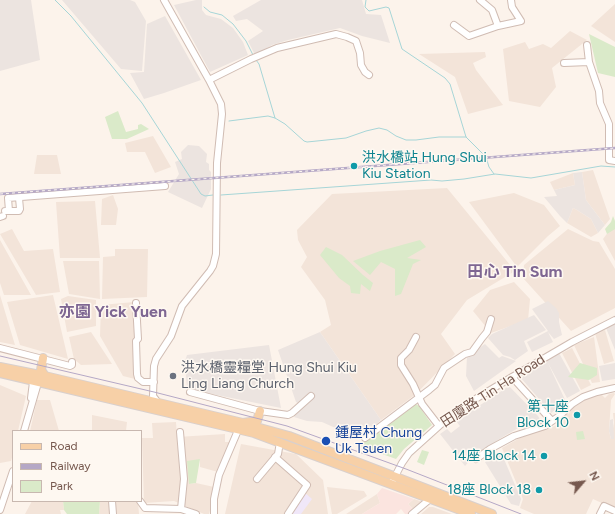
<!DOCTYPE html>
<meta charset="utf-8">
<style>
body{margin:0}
#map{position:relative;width:615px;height:514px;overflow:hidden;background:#fcf3eb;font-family:Figtree,sans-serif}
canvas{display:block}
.legend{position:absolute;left:12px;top:430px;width:130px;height:72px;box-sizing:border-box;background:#fef8f1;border:1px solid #c8b8b0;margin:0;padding:5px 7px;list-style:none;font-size:12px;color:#76584e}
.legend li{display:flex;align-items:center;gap:8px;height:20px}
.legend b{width:20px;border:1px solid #c8b8b0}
.north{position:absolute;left:563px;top:462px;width:40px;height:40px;-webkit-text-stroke:3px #fef8f1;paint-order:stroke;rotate:62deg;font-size:11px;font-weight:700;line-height:16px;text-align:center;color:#76584e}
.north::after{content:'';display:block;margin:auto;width:14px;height:18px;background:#76584e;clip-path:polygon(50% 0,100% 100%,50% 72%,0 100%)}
</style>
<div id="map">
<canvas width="615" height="514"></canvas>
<ul class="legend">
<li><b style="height:5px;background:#f7d0a7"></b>Road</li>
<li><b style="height:5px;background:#b5a8c6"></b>Railway</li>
<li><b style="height:11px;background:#daeac9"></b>Park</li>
</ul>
<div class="north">N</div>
</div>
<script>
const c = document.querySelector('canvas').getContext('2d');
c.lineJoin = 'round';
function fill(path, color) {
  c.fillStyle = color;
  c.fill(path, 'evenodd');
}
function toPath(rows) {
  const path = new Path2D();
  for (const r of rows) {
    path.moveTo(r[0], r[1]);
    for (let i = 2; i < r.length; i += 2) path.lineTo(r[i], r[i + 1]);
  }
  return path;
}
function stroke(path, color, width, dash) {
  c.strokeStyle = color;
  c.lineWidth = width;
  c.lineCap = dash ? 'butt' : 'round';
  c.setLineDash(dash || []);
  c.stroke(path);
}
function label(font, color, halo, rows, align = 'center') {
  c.font = font + ' Figtree,"Noto Sans SC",sans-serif';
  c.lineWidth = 3;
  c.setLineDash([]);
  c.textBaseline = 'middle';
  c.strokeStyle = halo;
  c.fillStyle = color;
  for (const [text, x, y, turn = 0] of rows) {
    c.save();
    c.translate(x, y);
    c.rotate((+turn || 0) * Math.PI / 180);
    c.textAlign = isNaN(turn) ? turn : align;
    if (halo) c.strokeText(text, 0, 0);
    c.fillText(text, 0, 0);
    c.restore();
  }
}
const residential = toPath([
 [615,4,615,42,591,26],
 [570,31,587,40,552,68,556,87,540,107,509,101,503,49,525,42,529,49,543,44,551,48],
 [485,52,486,57,473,63,476,70,503,105,468,114,455,77,419,54],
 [153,136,171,167,155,173,145,152,127,152,125,143],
 [37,155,57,155,61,174,34,174],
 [593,170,610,219,605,225,586,200,582,172],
 [573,173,575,185,554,190,550,182],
 [447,188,515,271,467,300,441,334,455,354,416,394,381,420,320,332,331,325,325,300,301,267,307,257,298,240,297,230,332,194],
 [514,193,544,205,560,226,548,236,517,267,469,202],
 [113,195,118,209,116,225,101,225,102,199],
 [95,201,100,258,60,258,56,202],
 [573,208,577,210,591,219,598,233,591,237,567,223],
 [615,223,615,261,603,239],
 [12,229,24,251,53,249,60,292,36,295,0,234],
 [568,229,593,241,599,242,615,269,615,308,571,331,523,278,524,265],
 [0,240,31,295,4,295,0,283],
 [115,249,148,249,147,297,102,299,103,257,115,256],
 [63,261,99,261,100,299,69,294],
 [514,282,530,299,528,320,491,333,473,311,490,290],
 [0,295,15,345,0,342],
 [53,295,68,359,20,345,7,302],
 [68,296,96,300,96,326,67,332,61,299],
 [134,302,134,333,136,333,136,339,134,340,135,379,123,376,100,336,101,305],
 [605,330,614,361,604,364,595,333],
 [91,332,112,364,81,365,74,359,69,337],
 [594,337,600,382,592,383,574,345],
 [572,348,591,385,581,390,562,353],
 [0,385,26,396,18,431,13,431,13,454,11,461,0,463],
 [614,393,615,394,611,400,609,431,611,439,614,423,613,413,615,413,615,509,593,499,586,514,534,514,520,508,523,499,502,448,525,435,555,426,569,410,583,400,597,395,602,395,605,398,609,394],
 [37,400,50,400,59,431,30,431],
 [92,415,127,422,126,431,92,431],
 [176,422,177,437,225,434,225,442,231,442,218,472,200,467,200,459,189,484,196,483,214,487,211,507,209,514,204,514,174,501,144,503,142,438,153,438,152,423],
 [241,444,296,454,323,480,328,514,225,514],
 [327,487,364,491,367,496,337,514,332,514],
 [377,494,380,503,362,514,346,514],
 [414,499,423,502,414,510,408,504],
 [32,501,63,501,64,510,60,510,61,514,25,514],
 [100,501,138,501,139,514,99,514],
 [429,507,433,507,452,514,421,514]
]);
const commercial = toPath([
 [382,488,414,499,408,504,414,510,410,514,405,514,401,509,396,514,362,514,380,503,377,494]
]);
const industrial = toPath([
 [0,0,31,0,40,60,0,71],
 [62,0,130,0,135,2,146,21,142,71,121,69],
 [196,0,202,0,202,10,206,15,221,19,233,28,243,42,248,55,210,72,174,5],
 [261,0,362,0,366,14,381,15,390,43,362,36,340,28,288,40,272,45,255,55,248,41,263,31,247,19,236,21,233,16],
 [165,16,201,80,164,93,144,99,130,73,144,72,147,24],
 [188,145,199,146,207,154,206,162,209,164,209,170,211,172,211,189,202,208,168,192,179,174,175,162,182,159,181,152],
 [582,172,586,200,605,225,598,233,591,219,577,210,573,208,567,223,560,216,544,197,557,196,554,190,575,185,573,173],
 [548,301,556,308,559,313,559,322,562,335,554,339,548,332,553,342,532,352,527,342,548,331,532,309],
 [534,315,546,330,524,341,528,351,515,360,510,357,503,355,488,338,492,334],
 [615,324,615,350,606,328],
 [320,332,381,420,360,439,322,422,307,421,294,417,303,406,296,402,278,350],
 [485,344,499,358,502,356,516,361,474,391,466,376,467,356],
 [269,345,281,408,187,389,185,361,187,355],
 [559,353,580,391,567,398,548,363,566,402,551,413,521,378,546,359,546,360],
 [615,363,615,379,602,381,599,366],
 [509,386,538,416,541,421,520,427,501,438,474,456,465,466,440,434,447,429,451,433,460,426,456,421],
 [613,419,614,439,611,439,609,431,610,420],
 [501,452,521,499,519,506,511,504,485,462]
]);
const education = toPath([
 [304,492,312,499,301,514,292,514]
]);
const green = toPath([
 [589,34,615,47,615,77,598,73],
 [118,111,126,132,138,129,138,125,141,124,149,129,127,139,112,139,105,117],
 [613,216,615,221,615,229,607,234,605,229,611,222],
 [420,240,426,247,407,258,421,260,413,264,401,294,395,296,395,269,381,262,370,275,353,261,380,251],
 [326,247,342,255,363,275,373,283,370,291,361,284,360,294,351,293,350,286,339,278,320,255],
 [580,363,597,368,597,375,589,380,568,377],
 [414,403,419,406,432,425,404,449,396,459,360,446,360,444,365,439],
 [583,431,585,439,577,440,576,432],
 [422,450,429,452,424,465,417,462],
 [200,459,196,483,189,484,187,461],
 [63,501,100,501,99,514,67,514,64,510]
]);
const stream = toPath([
 [55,0,71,16,142,103,201,194,205,196,213,195],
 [366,0,365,7,369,11,386,7,389,8,402,49,445,78,450,84,466,137,486,157,489,167,494,174],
 [204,7,210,12,222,15,233,24,246,41,253,55],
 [256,60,259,64,275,118],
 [229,121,268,116,275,118,285,124,304,141,307,142,346,138,366,131,379,128,387,130,396,136,406,140,416,140,439,137,466,137],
 [221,195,431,180,442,181,464,179,495,174,531,178,601,166,615,167]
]);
const minor = toPath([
 [480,0,492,10,498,26,521,21,512,7,511,0],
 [454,25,469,36,498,26],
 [587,45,589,62],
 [564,63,589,62,599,91,600,103,609,124,609,160,615,161],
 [209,80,251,59,277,48,336,34,347,37,356,41,360,53,361,65,365,72,369,75],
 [5,211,19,211,20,209,19,198],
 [9,211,8,198,165,186],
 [0,217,3,216],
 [136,303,138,339,136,341,137,374,138,378,143,382,154,382],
 [416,337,409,350,401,358,401,365,413,384,422,404,439,426],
 [0,348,70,366,72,365,72,362],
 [512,377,552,421],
 [190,392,260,411,288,415,292,413,311,396],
 [31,398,33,382],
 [159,404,153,396,154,366,156,359,171,336,182,306,210,271,213,266,216,254,217,163,222,114,221,104,209,80,164,0],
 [24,431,38,383],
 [180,432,184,479,181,509],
 [365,438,429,390,435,385,444,368,465,354,472,352,482,338,487,332,491,319],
 [275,457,307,485,288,514],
 [476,459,490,449,514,436,545,426,558,417,572,404,583,397,597,392,615,388],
 [257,479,278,454,280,442],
 [391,484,402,463,409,453,439,426,451,416,477,398,512,377,572,342,615,320],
 [112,501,113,514],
 [140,501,145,508,181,509,196,514],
 [0,510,13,471],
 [214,514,214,499,219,475,239,428],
 [412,514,430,499],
 [600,514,604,506,615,511]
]);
const major = toPath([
 [43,358,41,370,45,376],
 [0,367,45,376,243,423,257,421],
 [0,373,254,433,471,514],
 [257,421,260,411],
 [249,425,289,436,492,514]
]);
const tram = toPath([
 [0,356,154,392,287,426,406,469,521,514]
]);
const rail = toPath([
 [0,194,615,148]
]);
const markers = [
 [354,166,4,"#0f9aa8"],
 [173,376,4,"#6b7280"],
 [577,415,4,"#0f9aa8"],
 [326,441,5,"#1a4fb4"],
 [544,456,4,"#0f9aa8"],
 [539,490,4,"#0f9aa8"]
];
const cultureNames = [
 ["洪水橋站 Hung Shui",362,158,"left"],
 ["Kiu Station",362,174,"left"],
 ["第十座",569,407],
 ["Block 10",569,423],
 ["14座 Block 14",536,456],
 ["18座 Block 18",531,490]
];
const worshipNames = [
 ["洪水橋靈糧堂 Hung Shui Kiu",181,368],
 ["Ling Liang Church",181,384]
];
const streetNames = [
 ["田廈路 Tin Ha Road",493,391,-33]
];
const transitNames = [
 ["鍾屋村 Chung",335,433],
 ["Uk Tsuen",335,449]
];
const quarterNames = [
 ["田心 Tin Sum",515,272],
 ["亦園 Yick Yuen",113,312]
];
fill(residential, '#f3e4d9');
fill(commercial, '#fbe4df');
fill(industrial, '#ece4e0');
fill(education, '#f0e7f9');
fill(green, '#daeac9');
stroke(stream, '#a6d5d7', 1);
stroke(minor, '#d0bcb3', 8);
stroke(major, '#d9d0cd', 10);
stroke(minor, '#fff', 6);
stroke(major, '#f7d0a7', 8);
stroke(tram, '#b5a8c6', 1);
stroke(rail, '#b5a8c6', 2.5);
stroke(rail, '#fef8f1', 1, [3]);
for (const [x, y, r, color] of markers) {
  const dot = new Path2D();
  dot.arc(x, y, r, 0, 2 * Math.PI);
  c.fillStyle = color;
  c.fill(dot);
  stroke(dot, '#fef8f1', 1.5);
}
label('14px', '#0d838f', '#fef8f1', cultureNames, 'right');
label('14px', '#5b616d', '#fef8f1', worshipNames, 'left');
label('14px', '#76584e', '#fef8f1', streetNames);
label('14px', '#164399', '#fef8f1', transitNames, 'left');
label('bold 16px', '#7e6692', '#fef8f1', quarterNames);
</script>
